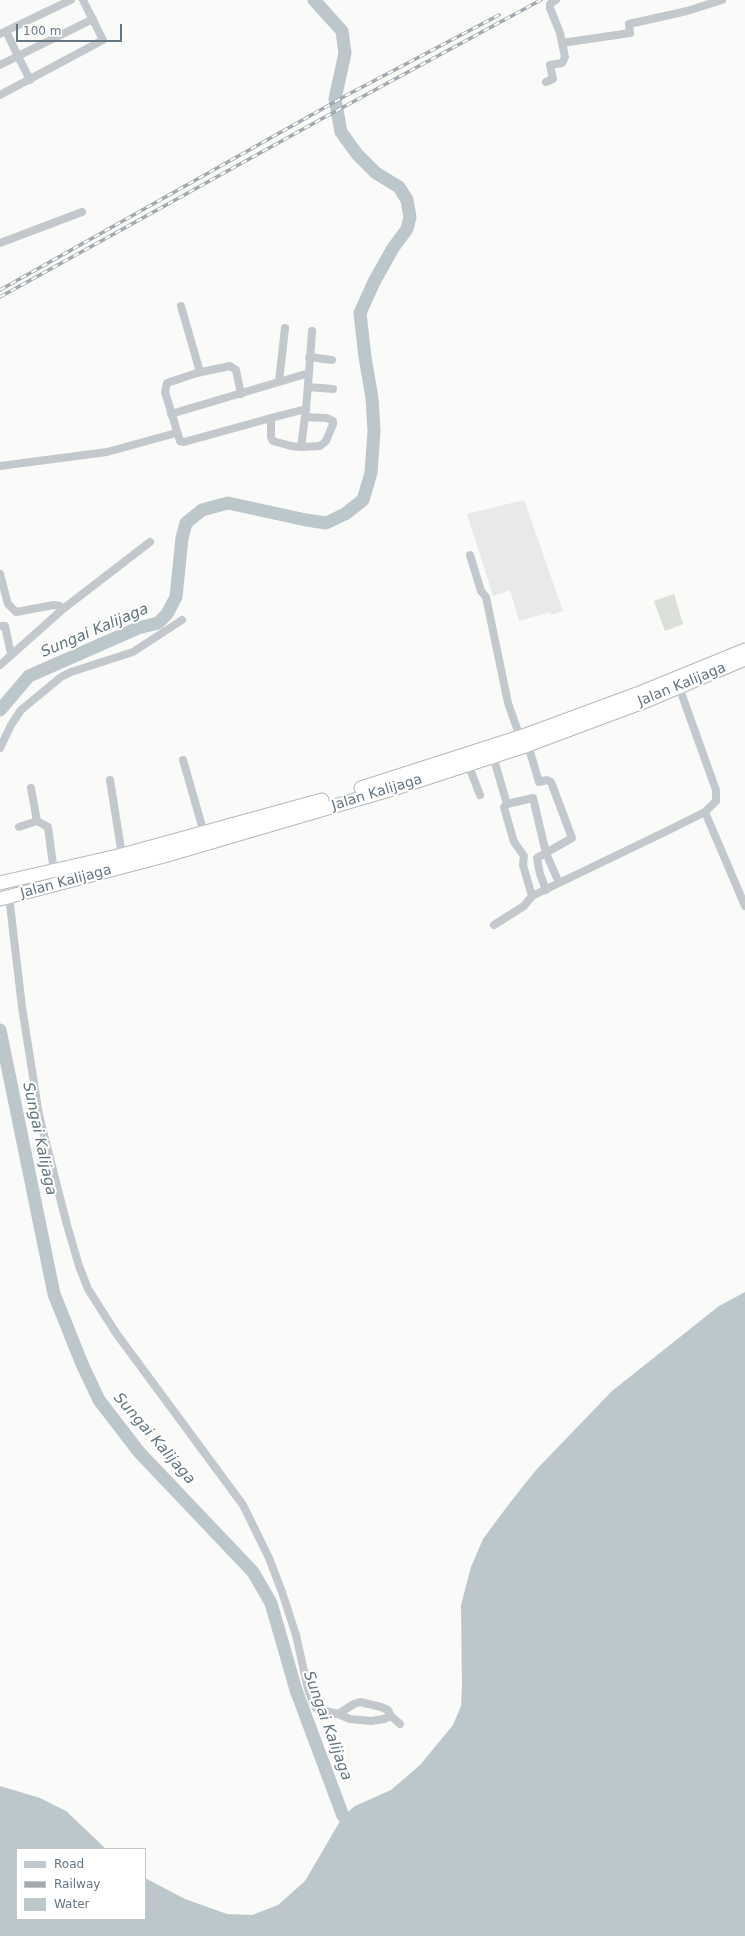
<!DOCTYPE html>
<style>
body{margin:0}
#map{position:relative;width:745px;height:1936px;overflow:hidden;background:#fafaf8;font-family:"DejaVu Sans",sans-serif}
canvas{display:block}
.legend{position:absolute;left:16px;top:1848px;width:130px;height:72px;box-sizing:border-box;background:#fff;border:1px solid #c1c8cd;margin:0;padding:5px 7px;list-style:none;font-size:12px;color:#657683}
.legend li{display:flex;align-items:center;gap:8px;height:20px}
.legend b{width:20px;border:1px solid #c1c8cd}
.scale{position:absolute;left:16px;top:24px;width:106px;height:18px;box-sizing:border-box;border:2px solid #657683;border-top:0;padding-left:5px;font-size:12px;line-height:14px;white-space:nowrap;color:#657683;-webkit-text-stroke:3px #fff;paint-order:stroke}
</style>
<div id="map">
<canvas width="745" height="1936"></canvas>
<ul class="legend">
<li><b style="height:5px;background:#c3c8cc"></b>Road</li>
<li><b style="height:5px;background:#a2aab0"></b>Railway</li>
<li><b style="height:11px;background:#bbc7cb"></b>Water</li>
</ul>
<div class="scale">100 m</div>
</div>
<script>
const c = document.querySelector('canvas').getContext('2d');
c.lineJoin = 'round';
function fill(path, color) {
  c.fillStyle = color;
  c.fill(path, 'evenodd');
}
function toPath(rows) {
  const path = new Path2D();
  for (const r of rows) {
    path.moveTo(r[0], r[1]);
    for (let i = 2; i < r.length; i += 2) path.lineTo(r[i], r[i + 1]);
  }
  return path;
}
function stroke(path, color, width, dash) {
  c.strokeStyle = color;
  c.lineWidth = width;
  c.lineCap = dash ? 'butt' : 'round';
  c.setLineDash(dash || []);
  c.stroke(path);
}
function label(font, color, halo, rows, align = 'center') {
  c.font = font + ' "DejaVu Sans",sans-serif';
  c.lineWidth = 4;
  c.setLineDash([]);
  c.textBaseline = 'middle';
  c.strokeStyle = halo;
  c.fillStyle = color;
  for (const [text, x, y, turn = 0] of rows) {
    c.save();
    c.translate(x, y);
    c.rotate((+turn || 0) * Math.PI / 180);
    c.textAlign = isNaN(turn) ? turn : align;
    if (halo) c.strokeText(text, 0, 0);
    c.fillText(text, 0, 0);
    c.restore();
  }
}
const built = toPath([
 [524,500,563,611,551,615,550,612,519,621,510,590,493,596,467,514]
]);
const green = toPath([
 [674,594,683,624,665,631,654,601]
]);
const water = toPath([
 [745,1292,745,1936,0,1936,0,1786,40,1798,66,1811,106,1849,17,1849,17,1919,145,1919,145,1878,185,1899,227,1914,252,1915,278,1905,305,1881,343,1816,355,1806,391,1790,420,1765,453,1725,461,1706,462,1687,461,1605,471,1567,483,1539,509,1504,536,1470,612,1391,719,1306]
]);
const river = toPath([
 [0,710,29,676,138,628,158,623,167,614,176,597,182,538,186,523,202,510,228,503,306,520,326,523,345,514,363,500,371,473,374,431,372,398,365,357,360,313,374,282,393,248,407,229,410,217,407,200,399,187,376,173,357,154,341,132,335,99,345,53,342,31,314,0],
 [0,1030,54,1294,82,1364,99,1400,139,1452,253,1572,271,1603,296,1690,343,1816]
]);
const minor = toPath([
 [6,31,71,0],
 [0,34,6,31,18,56,0,65],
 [562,43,630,33,629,24,687,11,722,0],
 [30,80,18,56,93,19],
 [546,82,553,79,550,65,562,63,565,57,560,33,550,8,550,4,556,0],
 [0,95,103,40,83,0],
 [0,243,82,212],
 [181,306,200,372],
 [309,357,332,360],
 [309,373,312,331],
 [279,381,285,328],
 [308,387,333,389],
 [241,394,236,370,230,366,197,373,167,383,165,392,180,441,184,442,271,418,306,409,301,447,291,446,273,441,271,437,271,418],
 [171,414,309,373,306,409],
 [301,447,320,446,326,441,333,424,333,421,327,418,305,417],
 [0,466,107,452,176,433],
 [470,555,481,591,486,597,508,703,520,737],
 [0,574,8,604,16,612,54,605,60,606,63,609,0,665],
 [63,609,150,542],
 [0,626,5,626,11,654],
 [528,745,539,782,547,780,551,782,572,838,537,858,540,874,546,890],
 [0,748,11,725,21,710,61,677,71,672,133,652,182,620],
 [493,756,507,804,504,807,507,818,514,842,524,856,523,865,532,896],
 [183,760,204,833],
 [468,764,480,795],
 [110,780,122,855],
 [31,788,37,821],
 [507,804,533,798,546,853,559,883],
 [705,812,745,906],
 [19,827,37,821,48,827,54,872],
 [9,896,22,1007,39,1115,67,1225,79,1266,88,1289,116,1333,243,1505,269,1558,282,1592,296,1635,308,1689,313,1703,317,1709,338,1714,350,1719,371,1721,384,1719,391,1716,400,1724],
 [494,925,524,906,532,896,669,830,705,812,716,801,716,790,679,687],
 [338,1714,354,1704,360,1702,381,1707,388,1710,391,1716]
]);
const trunk = toPath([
 [361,788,520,737,642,692,745,650],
 [0,883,122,855,322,800],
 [0,899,164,856,396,788,528,745,646,701,745,659]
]);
const rail = toPath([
 [0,290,347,95,499,15],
 [0,297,325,117,541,0]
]);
const streetNames = [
 ["Jalan Kalijaga",682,685,-22],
 ["Jalan Kalijaga",377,793,-17],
 ["Jalan Kalijaga",66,882,-15]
];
const waterNames = [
 ["Sungai Kalijaga",95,631,-23],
 ["Sungai Kalijaga",39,1139,78],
 ["Sungai Kalijaga",154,1439,49],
 ["Sungai Kalijaga",327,1726,70]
];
fill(built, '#e8e9e9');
fill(green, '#dadfd7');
fill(water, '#bbc7cb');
stroke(river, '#bbc7cb', 13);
stroke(trunk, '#b4b9bd', 15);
stroke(minor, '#c3c8cc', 8);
stroke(trunk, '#fff', 13);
stroke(rail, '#a2aab0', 3.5);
stroke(rail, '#fff', 2, [6]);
label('14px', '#657683', '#fff', streetNames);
label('italic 15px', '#60757c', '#fff', waterNames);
</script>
